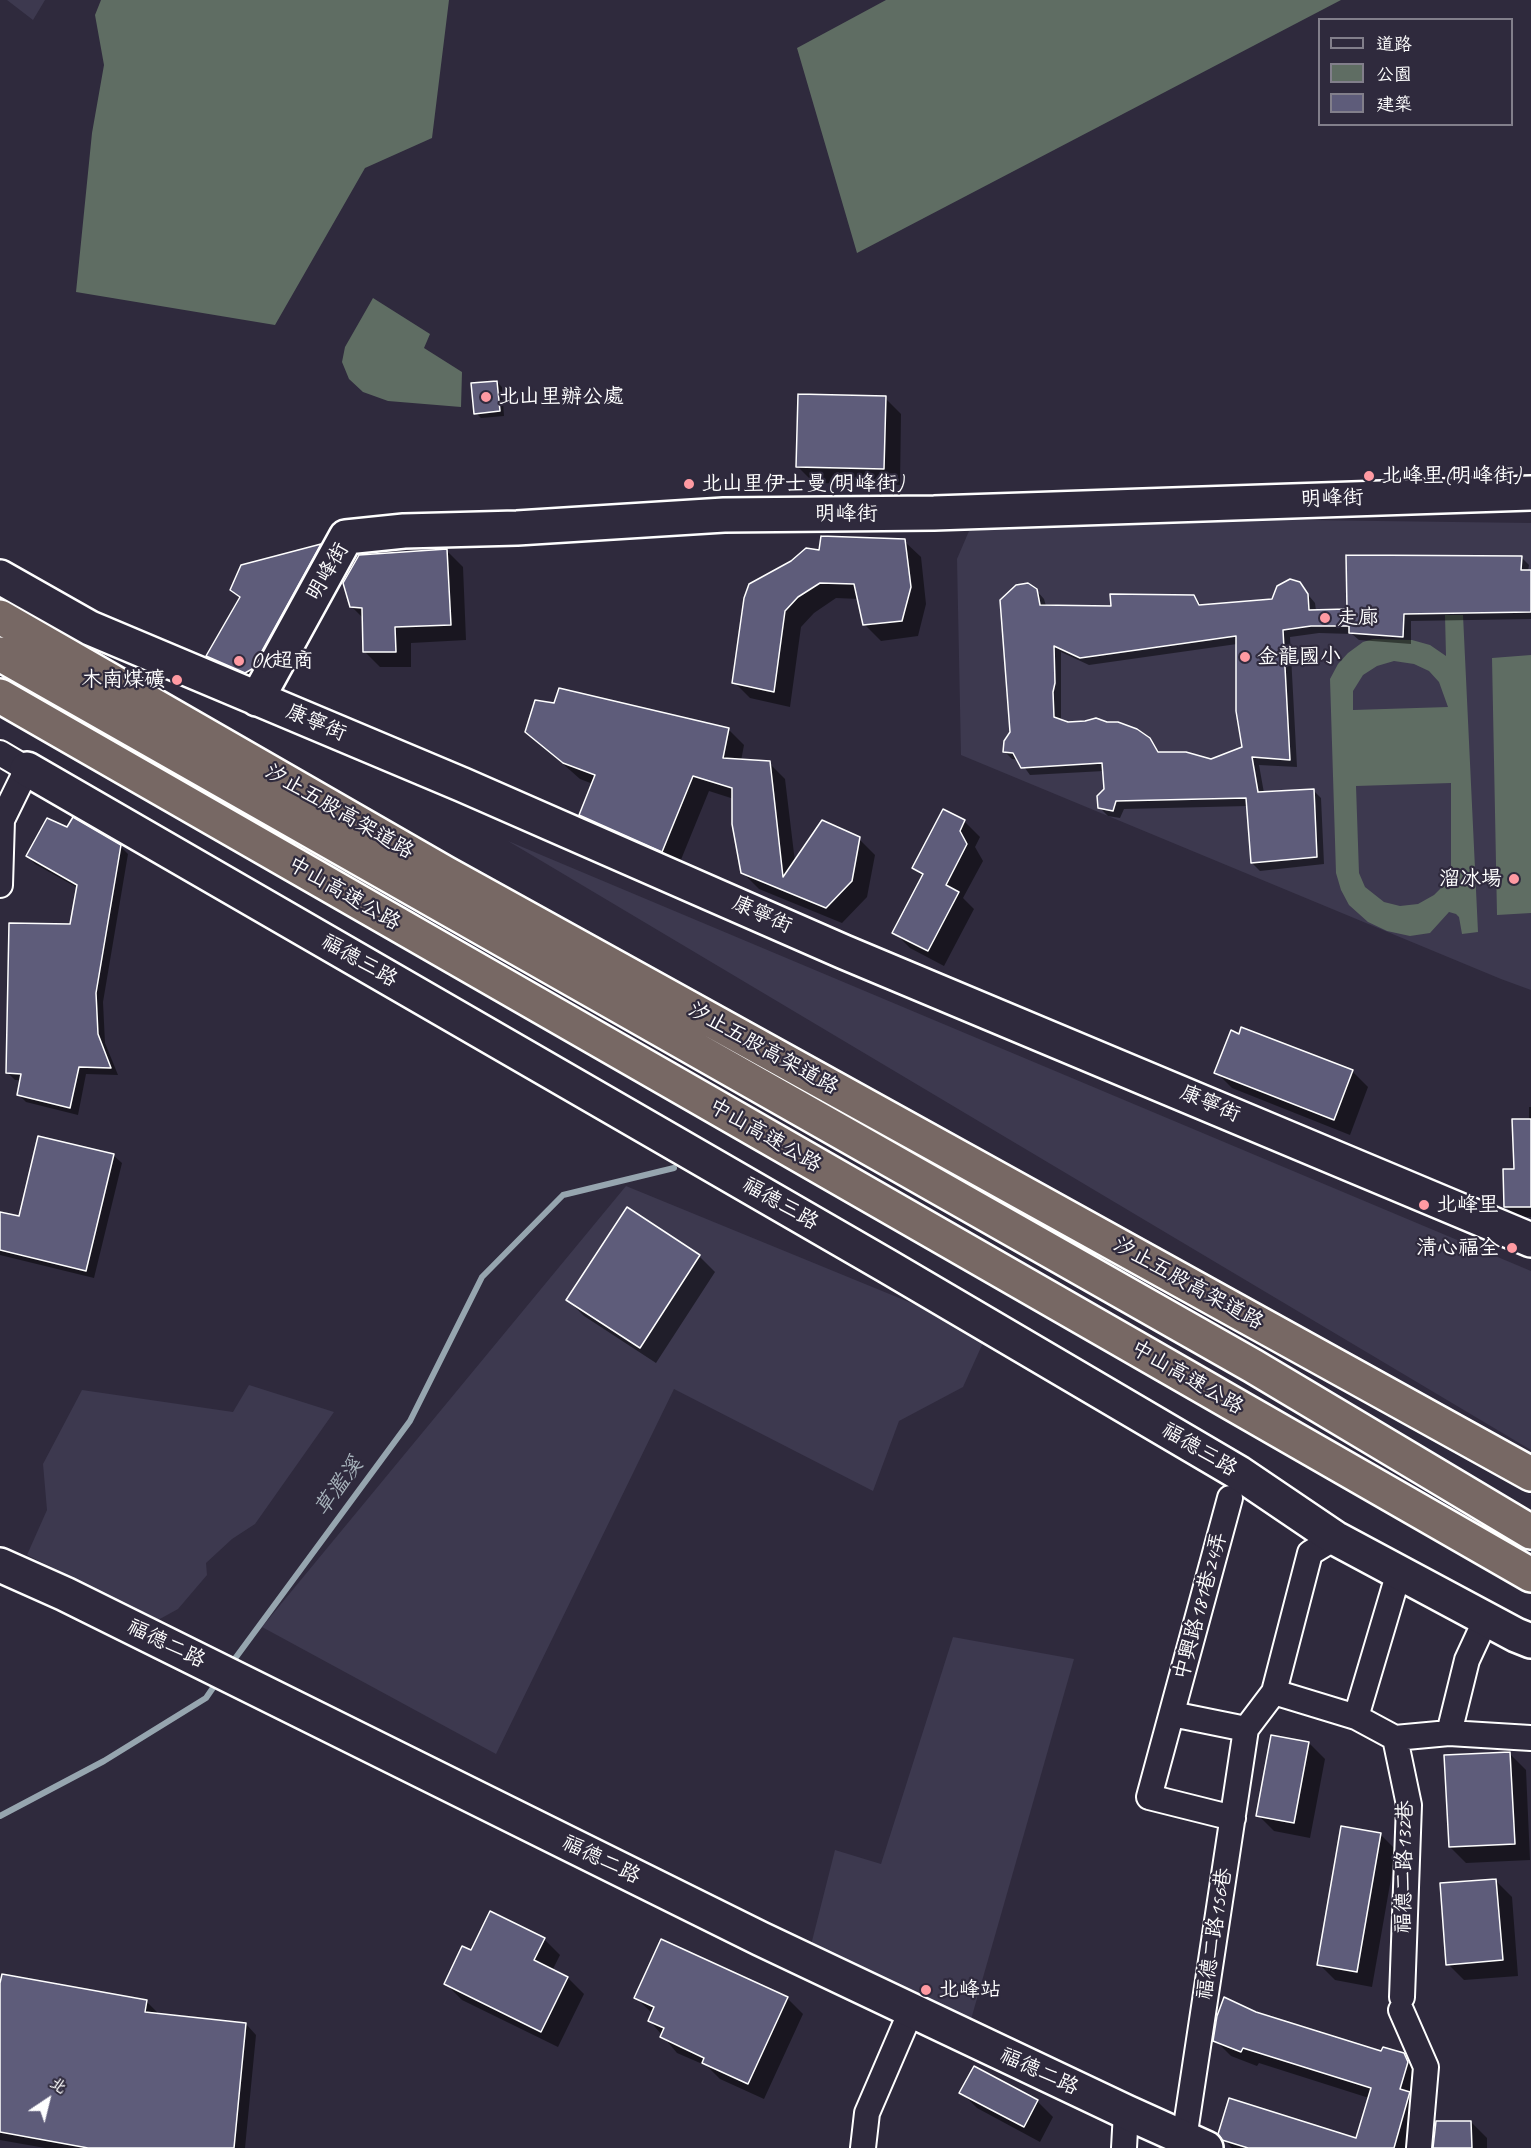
<!DOCTYPE html>
<meta charset="utf-8">
<style>
body{margin:0}
#map{position:relative;width:1531px;height:2148px;overflow:hidden;background:#2f2a3d;font-family:Caveat,"LXGW WenKai TC",sans-serif}
canvas{display:block}
.legend{position:absolute;left:1318px;top:18px;width:195px;height:108px;box-sizing:border-box;background:#2f2a3d;border:2px solid #827f8b;margin:0;padding:8px 10px;list-style:none;font-size:18px;color:#fff}
.legend li{display:flex;align-items:center;gap:12px;height:30px}
.legend b{width:30px;border:2px solid #827f8b}
.north{position:absolute;left:18px;top:2070px;width:60px;height:60px;-webkit-text-stroke:4px #2f2a3d;paint-order:stroke;rotate:35deg;font-size:16px;font-weight:700;line-height:24px;text-align:center;color:#fff}
.north::after{content:'';display:block;margin:auto;width:21px;height:27px;background:#fff;clip-path:polygon(50% 0,100% 100%,50% 72%,0 100%)}
</style>
<div id="map">
<canvas width="1531" height="2148"></canvas>
<ul class="legend">
<li><b style="height:8px;background:#2f2a3d"></b>道路</li>
<li><b style="height:16px;background:#5f6d63"></b>公園</li>
<li><b style="height:16px;background:#5e5c7a"></b>建築</li>
</ul>
<div class="north">北</div>
</div>
<script>
const c = document.querySelector('canvas').getContext('2d');
c.lineJoin = 'round';
function fill(path, color) {
  c.fillStyle = color;
  c.fill(path, 'evenodd');
}
function toPath(rows) {
  const path = new Path2D();
  for (const r of rows) {
    path.moveTo(r[0], r[1]);
    for (let i = 2; i < r.length; i += 2) path.lineTo(r[i], r[i + 1]);
  }
  return path;
}
function stroke(path, color, width, dash) {
  c.strokeStyle = color;
  c.lineWidth = width;
  c.lineCap = dash ? 'butt' : 'round';
  c.setLineDash(dash || []);
  c.stroke(path);
}
function label(font, color, halo, rows, align = 'center') {
  c.font = font + ' Caveat,"LXGW WenKai TC",sans-serif';
  c.lineWidth = 4.5;
  c.setLineDash([]);
  c.textBaseline = 'middle';
  c.strokeStyle = halo;
  c.fillStyle = color;
  for (const [text, x, y, turn = 0] of rows) {
    c.save();
    c.translate(x, y);
    c.rotate((+turn || 0) * Math.PI / 180);
    c.textAlign = isNaN(turn) ? turn : align;
    if (halo) c.strokeText(text, 0, 0);
    c.fillText(text, 0, 0);
    c.restore();
  }
}
const built = toPath([
 [7,0,45,0,33,20],
 [1226,519,1531,523,1531,990,1501,979,961,755,957,559,969,531,1131,520],
 [508,841,1531,1271,1531,1450],
 [626,1186,987,1334,963,1387,899,1421,873,1491,674,1389,496,1754,262,1627],
 [249,1385,334,1412,255,1524,232,1539,206,1563,207,1575,178,1609,158,1620,27,1555,47,1510,43,1464,82,1390,233,1412],
 [953,1637,1074,1659,970,2023,810,1949,835,1850,881,1864]
]);
const green = toPath([
 [101,0,449,0,432,138,365,168,275,325,76,292,92,133,104,65,95,15],
 [886,0,1341,0,857,253,797,48],
 [373,298,430,334,424,348,462,372,461,407,388,401,363,392,349,379,342,362,345,347],
 [1445,615,1463,615,1478,932,1462,934,1459,917,1456,914,1449,912,1430,933,1410,936,1387,931,1368,922,1349,905,1341,890,1336,873,1330,679,1338,664,1348,653,1363,642,1373,639,1412,640,1430,645,1446,656],
 [1394,661,1414,664,1429,671,1439,682,1448,707,1353,710,1353,691,1363,675,1377,666],
 [1451,783,1451,873,1447,882,1434,895,1418,904,1400,906,1384,902,1365,887,1359,873,1356,786],
 [1531,655,1531,913,1497,915,1492,658]
]);
const shadow = toPath([
 [497,382,502,387,504,416,481,418,476,413],
 [885,398,901,414,900,485,814,483,798,467],
 [904,541,921,557,926,604,918,636,881,641,865,625,859,599,836,598,814,613,801,627,790,707,750,698,734,682,820,551],
 [320,546,336,561,262,688,224,672,208,656,241,599,232,590,242,566],
 [447,551,463,567,466,640,411,643,411,667,380,667,364,651,364,619,351,606],
 [1521,557,1529,565,1528,571,1531,571,1531,619,1411,621,1411,644,1359,640,1352,634,1319,633,1290,637,1297,767,1259,765,1264,793,1314,791,1321,798,1324,864,1260,871,1252,863,1248,806,1124,809,1120,818,1108,816,1100,808,1106,789,1104,771,1030,775,1019,760,1012,759,1004,751,1012,732,1036,590,1044,599,1046,606,1113,607,1194,596,1202,606,1273,601,1299,584,1315,603,1316,611,1349,610],
 [1237,644,1244,748,1211,760,1161,754,1149,739,1061,721,1061,652,1089,665],
 [728,729,744,745,741,761,769,763,785,779,795,862,859,839,875,855,867,897,842,923,759,889,742,872,734,799,709,791,678,867,596,831,580,815,593,784,580,779,527,732],
 [964,821,980,837,975,847,983,861,963,898,974,909,944,966,910,948,894,932,923,877,914,868],
 [68,829,120,846,128,854,103,1002,105,1043,118,1075,86,1074,78,1115,26,1102,18,1094,21,1080,15,1080,7,1072,72,925,78,888,35,864,27,856],
 [1240,1036,1352,1071,1368,1087,1350,1135,1232,1088,1216,1072],
 [1529,1107,1531,1107,1531,1217,1516,1217,1505,1206,1529,1120],
 [39,1138,114,1156,122,1163,94,1278,0,1255,0,1213,20,1218],
 [627,1209,699,1256,715,1272,656,1363,584,1316,568,1300],
 [1309,1743,1325,1759,1310,1838,1274,1831,1258,1815],
 [1510,1754,1526,1770,1530,1860,1466,1863,1450,1847],
 [1380,1834,1396,1850,1372,1987,1335,1980,1319,1964],
 [1496,1881,1512,1897,1518,1976,1464,1980,1448,1964],
 [544,1939,560,1955,552,1971,568,1978,584,1994,558,2047,462,2000,446,1984,471,1952],
 [0,1992,147,2002,157,2012,157,2015,246,2024,256,2035,245,2148,45,2148,0,2140],
 [636,1998,787,1998,803,2014,764,2099,720,2079,707,2066,677,2053,650,2021,653,2014],
 [1256,2013,1382,2053,1404,2055,1420,2071,1414,2148,1232,2148,1224,2139,1357,2140,1369,2098,1259,2063,1257,2066,1231,2056,1215,2040],
 [961,2092,1037,2101,1053,2117,1040,2142,977,2108],
 [1471,2122,1487,2138,1487,2148,1435,2148]
]);
const stream = toPath([
 [231,1664,410,1421,482,1277,563,1195,674,1168],
 [0,1816,104,1761,206,1698,217,1682]
]);
const building = toPath([
 [497,381,500,411,474,414,471,383,497,381],
 [798,394,886,396,884,469,796,467,798,394],
 [821,536,905,539,911,587,902,621,863,625,854,584,820,583,798,597,785,611,774,692,732,683,744,598,749,584,791,561,806,548,819,550,821,536],
 [321,544,252,669,245,673,206,656,240,597,230,590,241,565,321,544],
 [447,549,451,625,395,627,396,652,363,652,362,608,350,607,343,583,359,555,447,549],
 [1346,555,1522,556,1521,570,1531,570,1531,612,1404,614,1403,637,1349,633,1349,626,1311,626,1283,630,1290,760,1252,757,1258,792,1314,789,1317,857,1251,863,1246,798,1116,801,1113,811,1098,808,1097,796,1104,789,1102,763,1021,768,1013,753,1003,752,1004,741,1010,732,1000,600,1016,585,1028,583,1037,589,1040,605,1111,606,1110,594,1194,595,1199,605,1272,599,1277,586,1290,579,1300,582,1308,594,1309,610,1347,609,1346,555],
 [1236,636,1236,711,1242,747,1211,759,1186,752,1158,752,1150,738,1137,729,1118,722,1107,722,1096,718,1085,721,1068,722,1054,717,1053,692,1055,683,1054,646,1080,658,1236,636],
 [559,688,729,728,723,758,770,761,783,877,822,820,860,837,852,881,826,908,741,873,732,824,732,788,693,776,662,852,579,815,595,775,563,763,525,732,535,700,554,703,559,688],
 [943,809,965,820,960,831,967,844,946,885,959,892,928,951,892,933,923,874,912,868,943,809],
 [73,817,121,845,96,993,98,1034,111,1068,79,1067,70,1108,17,1095,21,1074,6,1073,9,923,70,924,77,885,26,856,47,818,67,827,73,817],
 [1241,1027,1353,1070,1334,1120,1214,1073,1231,1030,1239,1034,1241,1027],
 [1512,1119,1531,1119,1531,1207,1504,1207,1503,1169,1514,1169,1512,1119],
 [38,1136,114,1154,86,1271,0,1250,0,1212,19,1216,38,1136],
 [627,1207,700,1255,640,1348,566,1300,627,1207],
 [1271,1735,1309,1742,1294,1823,1256,1816,1271,1735],
 [1510,1752,1515,1844,1449,1847,1444,1755,1510,1752],
 [1341,1826,1381,1833,1357,1972,1317,1965,1341,1826],
 [1496,1879,1503,1960,1446,1965,1440,1883,1496,1879],
 [490,1911,545,1938,534,1960,568,1977,541,2032,444,1984,462,1946,471,1950,490,1911],
 [661,1939,788,1997,748,2084,702,2063,704,2058,660,2037,664,2028,648,2021,654,2007,634,1998,661,1939],
 [2,1974,147,2000,145,2012,246,2023,234,2148,88,2148,0,2132,0,1983,2,1974],
 [1224,1997,1256,2012,1381,2051,1383,2047,1404,2053,1408,2062,1400,2089,1410,2092,1409,2095,1394,2148,1248,2148,1222,2140,1218,2134,1229,2098,1356,2138,1371,2088,1243,2048,1241,2052,1213,2041,1217,2016,1224,1997],
 [974,2066,1038,2100,1024,2127,959,2093,974,2066],
 [1436,2121,1471,2121,1472,2148,1433,2148,1436,2121]
]);
const street = toPath([
 [0,753,27,769,2,820,0,885],
 [1230,1498,1149,1797,1233,1818],
 [1274,1692,1310,1553,1335,1538],
 [1172,1714,1246,1729,1274,1692,1356,1717,1395,1738],
 [1356,1717,1399,1572],
 [1449,1733,1531,1738],
 [1395,1738,1409,1805,1402,1997],
 [1395,1738,1449,1733,1467,1660,1486,1619],
 [1401,2010,1426,2067,1419,2148],
 [1184,2139,1246,1729],
 [863,2148,867,2113,911,2011],
 [1124,2148,1126,2112]
]);
const secondary = toPath([
 [0,577,90,628,463,785,844,952,1531,1240],
 [257,699,346,537,404,531,517,528,724,515,934,513,1531,493],
 [27,769,887,1266,1239,1473,1335,1538,1516,1635,1531,1641],
 [0,1565,65,1594,761,1939,1126,2112,1206,2148]
]);
const highway = toPath([
 [0,617,445,873,1531,1474],
 [0,654,1253,1366,1531,1532],
 [0,696,1531,1575]
]);
const markers = [
 [486,397,6,"#ff9aa2"],
 [1369,476,6,"#ff9aa2"],
 [689,484,6,"#ff9aa2"],
 [1325,618,6,"#ff9aa2"],
 [1245,657,6,"#ff9aa2"],
 [239,661,6,"#ff9aa2"],
 [177,680,6,"#ff9aa2"],
 [1514,879,6,"#ff9aa2"],
 [1424,1205,6,"#ff9aa2"],
 [1512,1248,6,"#ff9aa2"],
 [926,1990,6,"#ff9aa2"]
];
const poiNames = [
 ["北山里辦公處",498,397],
 ["北峰里(明峰街)",1381,476],
 ["北山里伊士曼(明峰街)",701,484],
 ["走廊",1337,618],
 ["金龍國小",1257,657],
 ["OK超商",251,661],
 ["木南煤礦",165,680,"right"],
 ["溜冰場",1502,879,"right"],
 ["北峰里",1436,1205],
 ["清心福全",1500,1248,"right"],
 ["北峰站",938,1990]
];
const streetNames = [
 ["明峰街",1332,499,-2],
 ["明峰街",846,514],
 ["明峰街",328,572,-60],
 ["康寧街",316,723,23],
 ["汐止五股高架道路",339,812,30],
 ["中山高速公路",344,894,30],
 ["康寧街",762,915,24],
 ["福德三路",359,961,30],
 ["汐止五股高架道路",763,1049,29],
 ["康寧街",1210,1104,23],
 ["中山高速公路",765,1136,30],
 ["福德三路",780,1204,30],
 ["汐止五股高架道路",1188,1284,29],
 ["中山高速公路",1187,1378,30],
 ["福德三路",1199,1450,31],
 ["中興路181巷24弄",1201,1606,-75],
 ["福德二路",166,1644,26],
 ["福德二路",601,1860,26],
 ["福德二路132巷",1405,1867,-89],
 ["福德二路156巷",1215,1934,-81],
 ["福德二路",1039,2072,25]
];
const waterNames = [
 ["草濫溪",339,1487,-54]
];
fill(built, '#3d394f');
fill(green, '#5f6d63');
fill(shadow, '#0007');
stroke(stream, '#96a5af', 6);
fill(building, '#5e5c7a');
stroke(building, '#fff', 1.5);
stroke(street, '#fff', 28);
stroke(secondary, '#fff', 38);
stroke(highway, '#fff', 38);
stroke(street, '#2f2a3d', 24);
stroke(secondary, '#2f2a3d', 33);
stroke(highway, '#776864', 33);
for (const [x, y, r, color] of markers) {
  const dot = new Path2D();
  dot.arc(x, y, r, 0, 2 * Math.PI);
  c.fillStyle = color;
  c.fill(dot);
  stroke(dot, '#2f2a3d', 2);
}
label('21px', '#fff', '#2f2a3d', poiNames, 'left');
label('21px', '#fff', '#2f2a3d', streetNames);
label('italic 22px', '#a8b4bc', '#2f2a3d', waterNames);
</script>
